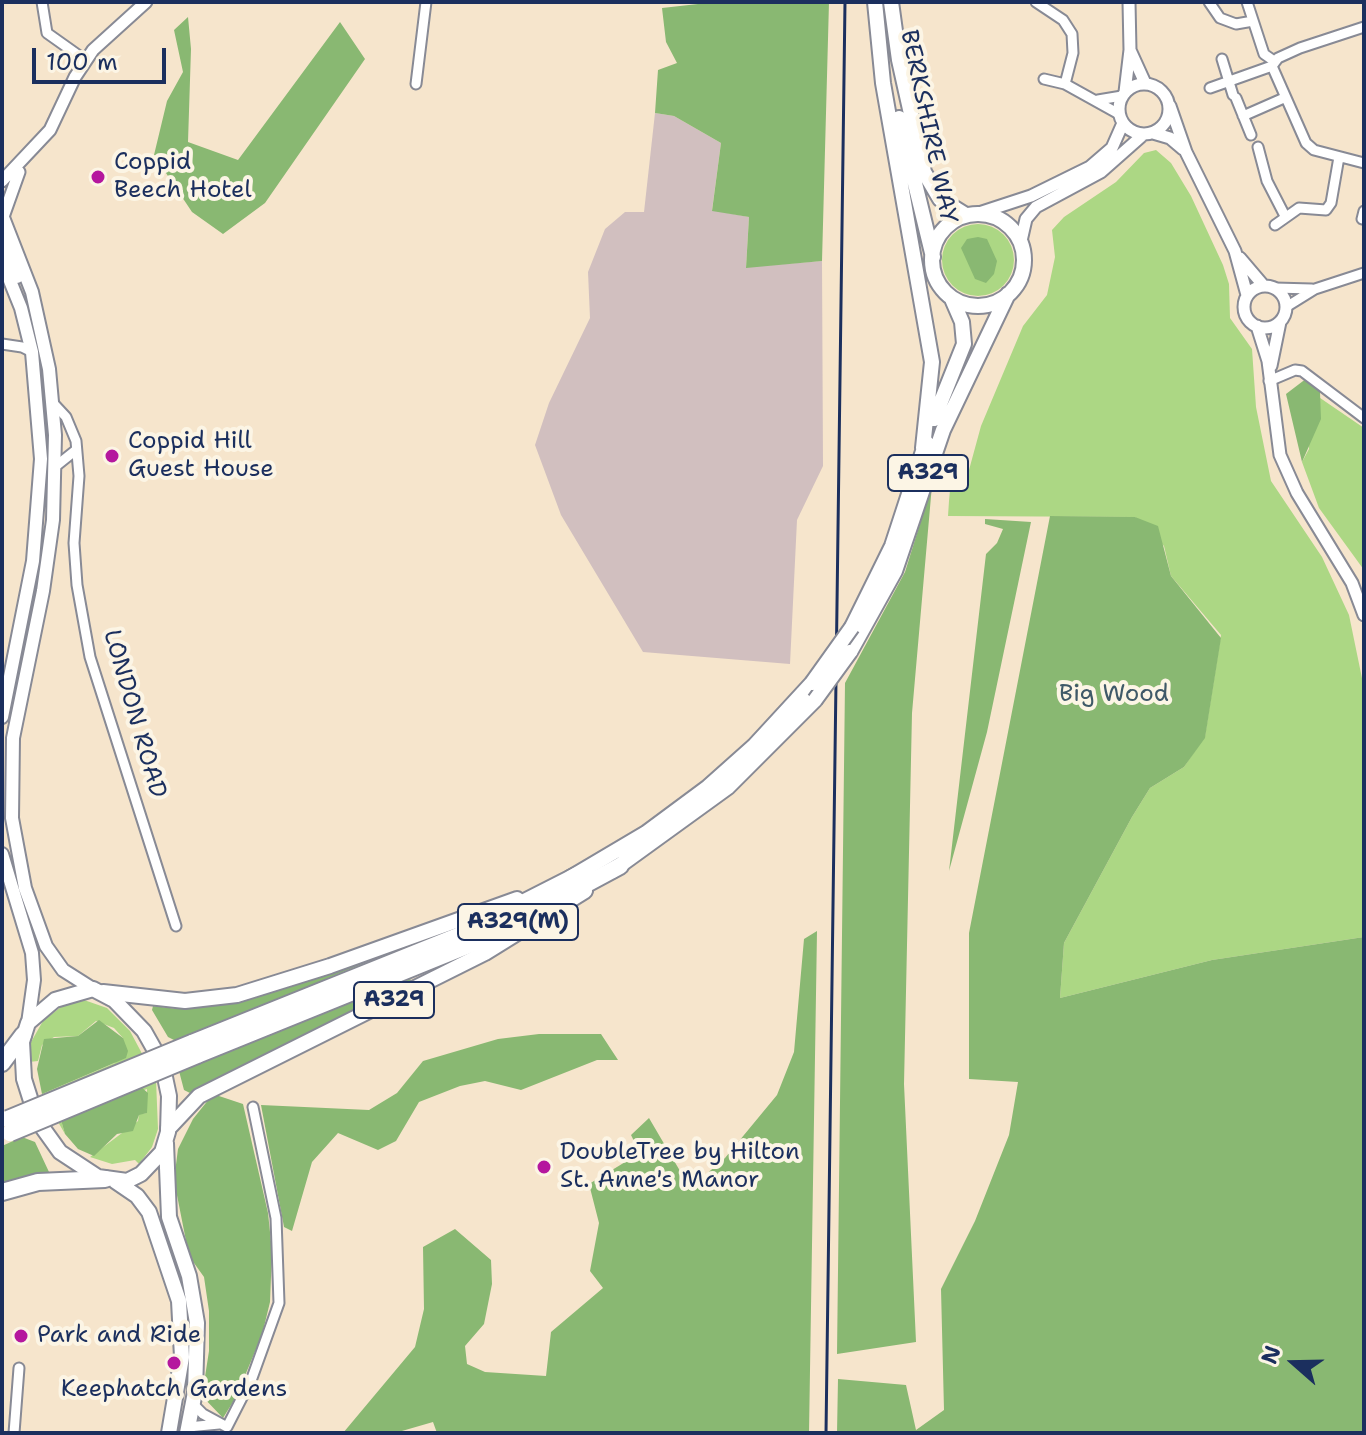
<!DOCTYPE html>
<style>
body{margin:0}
#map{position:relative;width:1366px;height:1435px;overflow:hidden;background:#f6e5cc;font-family:"Shantell Sans",sans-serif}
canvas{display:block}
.frame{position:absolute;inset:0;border:4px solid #1b2f5e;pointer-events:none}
.north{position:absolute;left:1254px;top:1323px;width:80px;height:80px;-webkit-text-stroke:6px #fcf5e5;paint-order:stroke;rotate:290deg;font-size:22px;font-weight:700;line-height:32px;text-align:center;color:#1b2f5e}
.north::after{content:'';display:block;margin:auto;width:28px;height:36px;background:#1b2f5e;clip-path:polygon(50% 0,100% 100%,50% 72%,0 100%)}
.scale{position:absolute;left:32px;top:48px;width:134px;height:36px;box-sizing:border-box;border:4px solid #1b2f5e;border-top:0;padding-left:10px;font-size:24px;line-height:28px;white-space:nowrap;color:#1b2f5e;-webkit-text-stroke:6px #fcf5e5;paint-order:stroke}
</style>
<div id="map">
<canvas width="1366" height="1435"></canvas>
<div class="frame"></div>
<div class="north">N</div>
<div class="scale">100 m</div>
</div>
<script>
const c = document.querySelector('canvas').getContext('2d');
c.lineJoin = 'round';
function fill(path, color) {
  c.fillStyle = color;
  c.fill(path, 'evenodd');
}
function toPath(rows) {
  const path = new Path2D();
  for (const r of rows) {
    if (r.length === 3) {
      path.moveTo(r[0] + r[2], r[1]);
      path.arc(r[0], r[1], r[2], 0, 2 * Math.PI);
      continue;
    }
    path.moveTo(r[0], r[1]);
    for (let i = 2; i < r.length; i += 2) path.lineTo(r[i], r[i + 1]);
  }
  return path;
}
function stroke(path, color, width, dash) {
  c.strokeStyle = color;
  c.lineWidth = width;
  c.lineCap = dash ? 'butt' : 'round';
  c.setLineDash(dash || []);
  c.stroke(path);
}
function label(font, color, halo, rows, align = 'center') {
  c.font = font + ' "Shantell Sans",sans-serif';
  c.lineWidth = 8;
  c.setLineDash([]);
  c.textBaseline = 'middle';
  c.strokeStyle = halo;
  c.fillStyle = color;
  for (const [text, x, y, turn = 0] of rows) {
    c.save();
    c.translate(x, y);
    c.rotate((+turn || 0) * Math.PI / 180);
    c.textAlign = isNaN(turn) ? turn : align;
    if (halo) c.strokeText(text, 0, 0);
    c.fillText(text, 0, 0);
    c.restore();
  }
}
const industrial = toPath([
 [655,113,674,116,721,143,712,210,749,217,746,267,822,261,823,466,797,520,790,664,643,652,561,515,535,445,549,403,590,318,588,272,605,229,625,212,644,212]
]);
const green = toPath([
 [1156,150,1171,163,1191,196,1223,265,1229,284,1230,318,1252,349,1256,407,1271,481,1322,557,1349,615,1364,688,1364,937,1212,960,1060,998,1064,943,1132,817,1150,788,1184,767,1205,736,1221,635,1171,576,1164,546,1135,517,948,516,949,501,950,490,957,489,960,480,966,481,981,426,1023,326,1047,295,1055,257,1052,230,1064,217,1116,182,1144,153],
 [978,260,36],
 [1307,389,1364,428,1364,570,1319,508,1302,462,1309,449],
 [84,1000,107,1008,130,1031,156,1080,158,1129,152,1147,139,1164,135,1160,112,1164,90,1157,138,1121,139,1114,147,1113,147,1089,61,1120,65,1134,42,1094,115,1063,123,1038,114,1028,96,1021,78,1036,54,1037,42,1045,38,1061,29,1062,31,1042,43,1021,61,1007]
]);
const forest = toPath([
 [716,2,829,2,822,261,746,268,749,217,712,211,721,143,674,116,655,113,658,70,677,63,666,42,662,8],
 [188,17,191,49,188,142,238,160,340,22,365,59,265,203,223,234,192,212,154,155,167,101,183,72,174,30],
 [978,237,987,239,997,261,994,274,986,283,975,279,961,248,967,239],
 [1307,378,1320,392,1321,419,1302,462,1286,394],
 [932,485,912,713,904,1084,916,1342,837,1354,845,683,905,572],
 [1050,516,1135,517,1158,526,1171,576,1221,638,1205,738,1184,767,1150,788,1132,817,1064,943,1060,998,1212,960,1364,937,1364,1433,837,1433,838,1379,906,1385,916,1430,944,1410,941,1289,975,1221,1009,1135,1018,1082,969,1079,969,933],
 [985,519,1031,522,987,732,949,871,986,554,997,543,1003,529,985,524],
 [817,931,809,1433,437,1433,433,1422,395,1433,343,1433,415,1347,424,1309,423,1247,455,1229,491,1260,492,1284,484,1324,465,1346,467,1364,485,1372,546,1376,551,1332,603,1288,590,1271,599,1223,589,1184,640,1153,631,1135,649,1118,690,1188,725,1158,777,1095,794,1052,804,939],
 [372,960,176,1041,168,1037,152,1010,153,1006,178,1009,221,1005],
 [410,979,413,982,286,1046,190,1093,184,1090,179,1071],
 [99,1020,123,1038,128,1051,126,1058,42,1094,37,1069,44,1039,78,1036],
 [539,1034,601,1034,618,1060,597,1060,521,1090,485,1081,460,1086,419,1102,396,1141,378,1150,338,1133,312,1162,292,1231,284,1227,261,1105,369,1110,397,1093,423,1061,498,1039],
 [140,1086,148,1093,147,1113,139,1115,133,1131,117,1134,94,1156,78,1149,65,1134,61,1120],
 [213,1094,243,1104,268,1213,272,1251,270,1302,262,1335,236,1397,223,1418,202,1396,209,1351,209,1311,204,1277,189,1256,174,1180,178,1149,193,1119],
 [22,1137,35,1142,49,1172,2,1185,2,1146]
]);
const minor = toPath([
 [42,2,47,33,85,60],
 [1036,2,1063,20,1072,34,1073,53,1065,84],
 [1209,2,1220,18,1236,24,1253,21],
 [1247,2,1264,54,1274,61],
 [1364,27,1300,48,1278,58,1272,66,1306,143,1314,150,1364,163],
 [1222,59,1233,95],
 [1044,79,1065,84,1119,114],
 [416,84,426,2],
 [1210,88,1272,66],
 [1236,98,1251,135],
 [1098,100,1122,96],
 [1243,116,1284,98],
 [1258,147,1267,181,1285,216],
 [1362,219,1364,211],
 [1275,225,1299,208,1326,210,1331,203,1339,157],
 [1275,288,1312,289],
 [1286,307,1315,289,1364,273],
 [2,344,22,347,32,352],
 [1269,381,1295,370,1302,371,1364,418],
 [53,403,66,417,76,441,79,476,74,543,77,585,90,657,176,926],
 [56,466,76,450],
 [193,1404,203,1414,227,1427,252,1378,279,1303,276,1218,253,1107],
 [188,1427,219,1424],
 [14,1433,19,1368]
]);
const tertiary = toPath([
 [1130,50,1145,83],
 [1144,109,25],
 [1125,92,1130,50,1129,2],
 [1170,106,1186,152,1235,251,1247,295],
 [1153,133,1170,138,1183,149],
 [2,181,50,130,75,77,93,50,146,2],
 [976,214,1031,196,1090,167,1112,148,1123,123],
 [3,217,19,172],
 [1021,241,1026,219,1036,207,1101,172,1144,134],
 [1240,258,1263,285],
 [1265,307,21],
 [1257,326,1268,361,1280,455,1297,493,1352,583,1364,615],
 [1271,366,1280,322]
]);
const secondary = toPath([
 [2,215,32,292,49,369,55,435,53,520,43,591,13,738,12,818,25,888,46,946,63,970,93,989],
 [2,237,17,277],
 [2,261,21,308,32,352,41,459,33,561,2,717],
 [2,854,32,953,34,980,28,1023]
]);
const primary = toPath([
 [93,989,114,1000,144,1031,162,1063,169,1096,168,1132,162,1152,141,1174,127,1181,98,1177,60,1152,37,1120,24,1079,22,1042,28,1023,55,1000,93,989],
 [166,1143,169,1217,189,1276,197,1323,195,1392,187,1433],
 [115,1181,137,1196,149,1212,179,1301,182,1357,169,1433]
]);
const trunk = toPath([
 [875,2,883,83,932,362,923,448],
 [891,2,899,60,924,172,940,199,964,214],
 [899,118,933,257],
 [978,260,46],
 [934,419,964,344,962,322,952,299],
 [852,627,892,546,926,442],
 [850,652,895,571,943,430,1008,294],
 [612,871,728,787,815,700],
 [570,878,646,833,708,787,754,746,812,683],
 [103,992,185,1001,237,995,330,966,517,899],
 [168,1129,199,1096,485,953,585,891]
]);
const motorway = toPath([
 [192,1043,458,936,578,875],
 [197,1055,486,938,620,866],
 [2,1063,23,1035],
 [2,1192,38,1182,105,1179]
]);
const rail = toPath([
 [826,1433,845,2]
]);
const trunkBridge = toPath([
 [812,683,852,627],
 [815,700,850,652]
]);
const motorwayBridge = toPath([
 [8,1119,192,1043],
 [10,1133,197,1055]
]);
const markers = [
 [98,177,8,"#b5179e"],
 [112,456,8,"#b5179e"],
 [544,1167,8,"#b5179e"],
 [21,1336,8,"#b5179e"],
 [174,1363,8,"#b5179e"]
];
const shields = [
 [928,473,80],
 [518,922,120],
 [394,1000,80]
];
const shieldNames = [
 ["A329",928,473],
 ["A329(M)",518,922],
 ["A329",394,1000]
];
const streetNames = [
 ["BERKSHIRE WAY",928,127,78],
 ["LONDON ROAD",134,714,74]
];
const poiNames = [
 ["Coppid",114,163],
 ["Beech Hotel",114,191],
 ["Coppid Hill",128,442],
 ["Guest House",128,470],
 ["DoubleTree by Hilton",560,1153],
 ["St. Anne's Manor",560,1181],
 ["Park and Ride",37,1336],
 ["Keephatch Gardens",174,1390,"center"]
];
const parkNames = [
 ["Big Wood",1114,695]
];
fill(industrial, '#d1bfbf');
fill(green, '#acd784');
fill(forest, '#89b872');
stroke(minor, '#888a95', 13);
stroke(tertiary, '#888a95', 15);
stroke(secondary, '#888a95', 16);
stroke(primary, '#888a95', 18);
stroke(trunk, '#888a95', 18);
stroke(motorway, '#888a95', 20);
stroke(minor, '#fff', 9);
stroke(tertiary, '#fff', 11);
stroke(secondary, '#fff', 12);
stroke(primary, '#fff', 14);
stroke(trunk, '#fff', 14);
stroke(motorway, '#fff', 16);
stroke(rail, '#1b2f5e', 3);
stroke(trunkBridge, '#888a95', 18, []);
stroke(motorwayBridge, '#888a95', 20, []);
stroke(trunkBridge, '#fff', 14);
stroke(motorwayBridge, '#fff', 16);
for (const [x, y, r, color] of markers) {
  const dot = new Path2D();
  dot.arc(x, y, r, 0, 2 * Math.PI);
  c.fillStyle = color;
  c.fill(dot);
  stroke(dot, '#fcf5e5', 3);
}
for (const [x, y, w] of shields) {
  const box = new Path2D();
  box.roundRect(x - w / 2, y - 18, w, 36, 6);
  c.fillStyle = '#fcf5e5';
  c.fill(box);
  stroke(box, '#1b2f5e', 2);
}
label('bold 22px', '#1b2f5e', null, shieldNames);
label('24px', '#1b2f5e', '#fcf5e5', streetNames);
label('24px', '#1b2f5e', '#fcf5e5', poiNames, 'left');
label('24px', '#3f5968', '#fcf5e5', parkNames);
</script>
